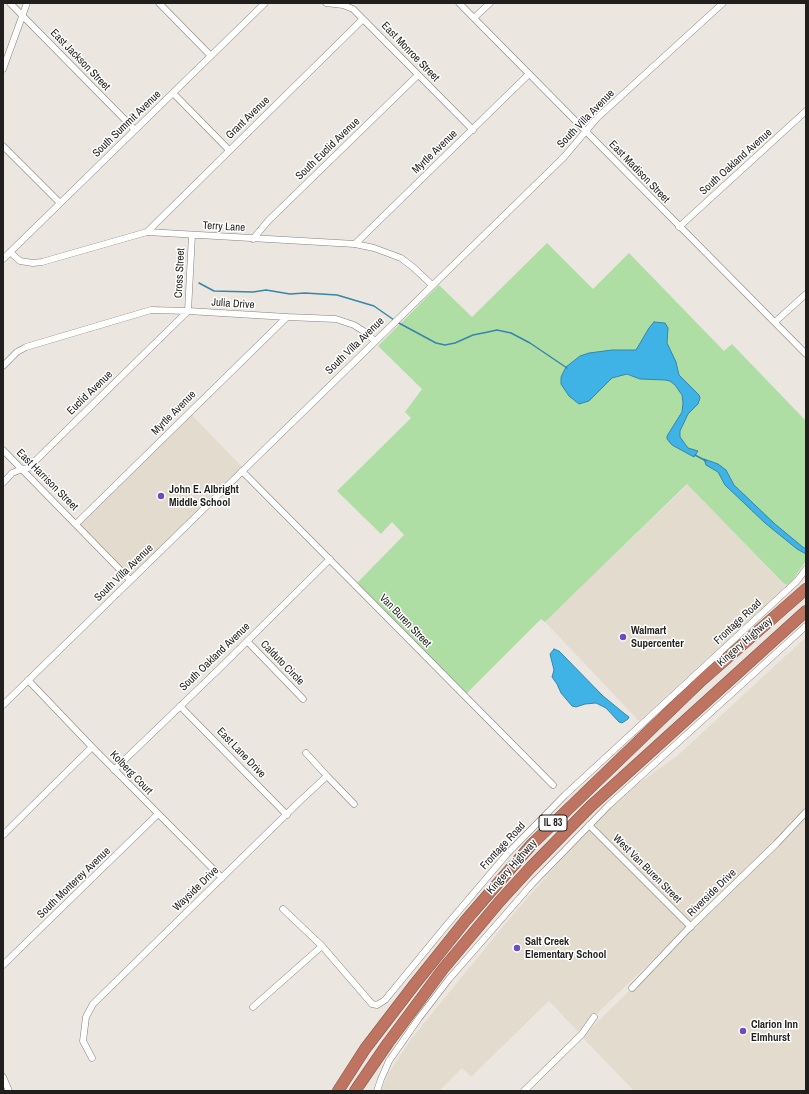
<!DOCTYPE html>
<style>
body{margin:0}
#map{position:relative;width:809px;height:1094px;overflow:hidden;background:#ebe7e0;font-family:"Archivo Narrow",sans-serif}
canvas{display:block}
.frame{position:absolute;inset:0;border:4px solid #201f1d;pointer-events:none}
</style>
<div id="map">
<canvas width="809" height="1094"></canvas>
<div class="frame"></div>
</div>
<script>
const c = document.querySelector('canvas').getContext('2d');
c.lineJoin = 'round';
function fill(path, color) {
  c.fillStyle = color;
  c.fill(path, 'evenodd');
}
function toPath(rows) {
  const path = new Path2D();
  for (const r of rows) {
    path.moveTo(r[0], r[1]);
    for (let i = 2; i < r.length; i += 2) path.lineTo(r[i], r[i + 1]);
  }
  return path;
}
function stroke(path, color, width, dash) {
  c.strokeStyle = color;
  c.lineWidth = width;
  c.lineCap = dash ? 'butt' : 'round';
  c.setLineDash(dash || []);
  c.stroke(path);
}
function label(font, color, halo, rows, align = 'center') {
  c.font = font + ' "Archivo Narrow",sans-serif';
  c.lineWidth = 3;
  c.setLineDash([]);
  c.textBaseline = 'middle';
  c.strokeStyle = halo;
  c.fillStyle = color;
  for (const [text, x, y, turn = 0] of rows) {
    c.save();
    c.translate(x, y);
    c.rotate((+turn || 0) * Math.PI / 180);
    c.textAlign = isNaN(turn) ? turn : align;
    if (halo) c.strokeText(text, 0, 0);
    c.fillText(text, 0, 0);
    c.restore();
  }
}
const built = toPath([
 [191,414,243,468,130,577,79,524],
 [688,484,782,583,787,585,699,666,639,721,545,622],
 [804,639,806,641,806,801,803,813,691,923,592,825,632,788,677,756],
 [806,817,806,1091,634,1091,582,1037],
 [589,828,687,927,578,1032,549,1001,471,1077,462,1068,439,1091,381,1091,388,1074,411,1039,514,913]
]);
const green = toPath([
 [547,243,593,289,629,253,724,351,732,344,806,421,806,561,792,581,787,585,783,583,687,484,545,622,541,619,466,694,357,583,404,535,392,522,381,534,337,491,411,418,405,412,422,389,378,346,439,285,472,317]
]);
const water = toPath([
 [654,322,665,323,668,328,667,343,676,362,679,375,699,395,700,398,698,404,688,414,680,431,680,437,688,448,698,451,694,457,672,445,667,439,667,436,682,412,683,403,682,395,675,385,670,381,665,380,640,379,627,374,612,378,589,401,579,404,569,396,561,384,561,377,566,367,580,356,589,353,612,350,636,350,649,328,654,322],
 [704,459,718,464,726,470,734,485,775,524,804,548,806,548,806,554,797,549,765,523,725,485,718,472,706,465,704,459],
 [554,649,559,651,603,696,625,714,629,717,628,719,622,723,619,722,606,708,596,703,585,704,576,707,572,706,561,693,557,684,552,677,554,670,550,654,554,649]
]);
const stream = toPath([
 [199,283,214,291,253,292,266,290,290,294,305,293,337,295,374,306,394,320],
 [397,322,436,343,445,345,455,343,473,335,488,332,497,330,511,333,530,343,567,368],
 [695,455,706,461]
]);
const street = toPath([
 [10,3,135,130],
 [159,3,211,56],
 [326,3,343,5,353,9,473,130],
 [459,3,806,354],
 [474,18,490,3],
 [3,69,27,3],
 [173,93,229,150],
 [3,146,60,203],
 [679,227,806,111],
 [147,232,363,19],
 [253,239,268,221,418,75],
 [355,244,529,74],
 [10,252,20,261,33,263,42,262,147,232,355,244,374,248,401,258,414,268,432,285],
 [3,259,265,3],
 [775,322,806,294],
 [3,366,17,352,26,347,151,310,188,311,287,317,336,319,354,325,365,332,375,341],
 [3,450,130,580],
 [242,471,553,785],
 [3,483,12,473,22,469,28,468,188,311,192,235],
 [76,524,287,317],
 [247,641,303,699],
 [28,680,92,747,222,878],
 [3,705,564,157,597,118,723,3],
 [180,706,287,815],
 [306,753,327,776],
 [114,770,220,668,330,559],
 [589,825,691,927],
 [3,835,92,747],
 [283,909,322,946,372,1004,377,1005,385,1000,445,927,507,854,565,795,797,581,806,569],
 [3,965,158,814],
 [632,988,688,929,776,844,806,812],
 [253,1007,322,946],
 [92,1058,83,1041,86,1017,93,1004,300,801,327,776,354,804],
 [3,1077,9,1091],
 [377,1091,381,1079,389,1061,419,1018,449,979,532,884,609,805,806,626],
 [524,1091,582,1034,594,1017]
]);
const highway = toPath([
 [338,1091,365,1049,414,985,466,920,532,844,701,681,806,589],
 [355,1091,388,1043,443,969,500,901,531,867,591,806,806,611]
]);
const markers = [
 [161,496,4,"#6a4cc5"],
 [623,637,4,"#6a4cc5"],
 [517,948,4,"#6a4cc5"],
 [743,1031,4,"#6a4cc5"]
];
const shields = [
 [553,823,28]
];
const shieldNames = [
 ["IL 83",553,823]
];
const streetNames = [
 ["East Monroe Street",410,52,46],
 ["East Jackson Street",80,60,46],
 ["Grant Avenue",248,118,-44],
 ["South Villa Avenue",586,119,-46],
 ["South Summit Avenue",127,124,-44],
 ["South Euclid Avenue",328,149,-44],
 ["Myrtle Avenue",435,152,-44],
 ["South Oakland Avenue",736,162,-42],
 ["East Madison Street",639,172,46],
 ["Terry Lane",224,227,3],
 ["Cross Street",180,273,-87],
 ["Julia Drive",233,304,4],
 ["South Villa Avenue",355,346,-44],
 ["Euclid Avenue",90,393,-44],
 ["Myrtle Avenue",174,413,-45],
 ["East Harrison Street",47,480,45],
 ["South Villa Avenue",124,573,-44],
 ["Van Buren Street",405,621,46],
 ["Frontage Road",738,622,-43],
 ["Kingery Highway",745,642,-41],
 ["South Oakland Avenue",215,657,-44],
 ["Calduto Circle",282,663,46],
 ["East Lane Drive",241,753,46],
 ["Kolberg Court",131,773,46],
 ["Frontage Road",503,846,-47],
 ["Kingery Highway",512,867,-48],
 ["West Van Buren Street",647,869,45],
 ["South Monterey Avenue",74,883,-44],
 ["Wayside Drive",196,889,-44],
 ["Riverside Drive",712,893,-44]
];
const poiNames = [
 ["John E. Albright",169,490],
 ["Middle School",169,503],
 ["Walmart",631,631],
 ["Supercenter",631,644],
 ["Salt Creek",525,942],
 ["Elementary School",525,955],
 ["Clarion Inn",751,1025],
 ["Elmhurst",751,1038]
];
fill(built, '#e3dcce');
fill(green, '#afdea5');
fill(water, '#3fb2e6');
stroke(water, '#3686aa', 1);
stroke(stream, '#3686aa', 1.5);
stroke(street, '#85827b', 7);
stroke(highway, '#875649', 12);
stroke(street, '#fff', 6);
stroke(highway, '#be7460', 11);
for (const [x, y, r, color] of markers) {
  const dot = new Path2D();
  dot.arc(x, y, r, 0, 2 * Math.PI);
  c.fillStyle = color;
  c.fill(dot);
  stroke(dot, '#fff', 1.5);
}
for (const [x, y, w] of shields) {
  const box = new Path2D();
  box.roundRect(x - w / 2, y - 8, w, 16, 3);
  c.fillStyle = '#fff';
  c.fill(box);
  stroke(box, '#201f1d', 1);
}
label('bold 10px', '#201f1d', null, shieldNames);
label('11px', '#201f1d', '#fff', streetNames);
label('bold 11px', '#201f1d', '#fff', poiNames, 'left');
</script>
